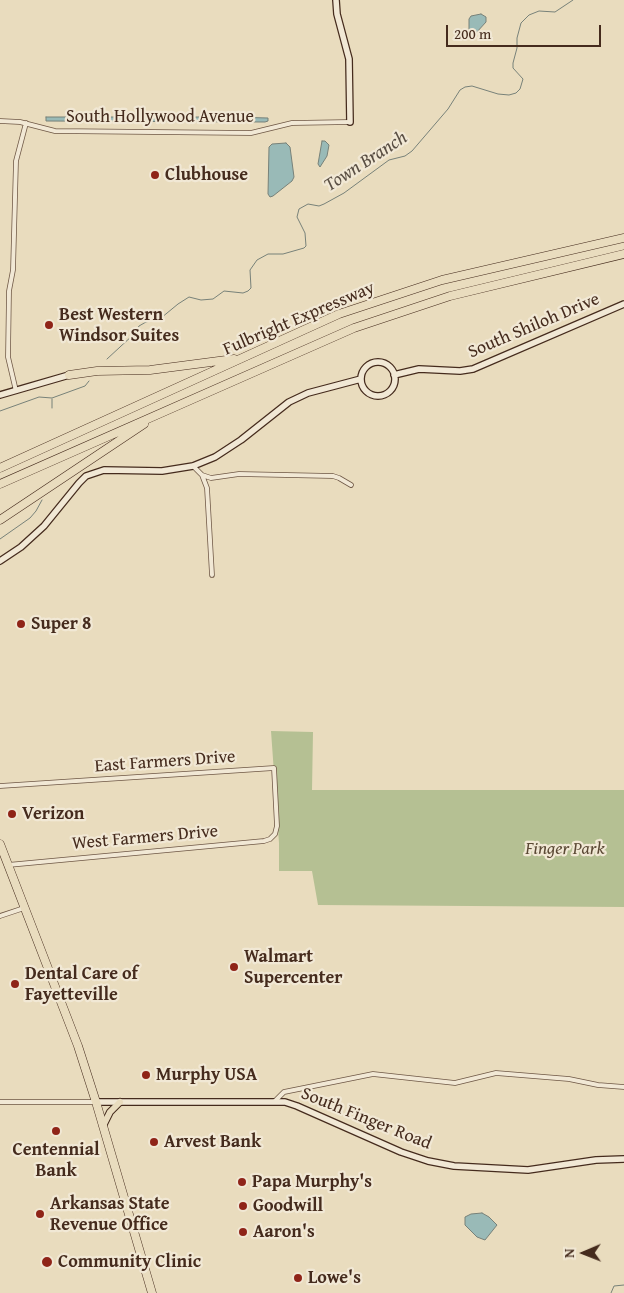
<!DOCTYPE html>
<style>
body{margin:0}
#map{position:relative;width:624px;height:1293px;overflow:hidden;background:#e9dcbe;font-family:"Gentium Book Plus",serif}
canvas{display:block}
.north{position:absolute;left:559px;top:1228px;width:50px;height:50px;-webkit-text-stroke:4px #f1e8d5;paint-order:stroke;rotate:269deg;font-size:14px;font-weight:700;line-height:20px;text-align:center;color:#452b1d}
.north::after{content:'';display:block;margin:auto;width:18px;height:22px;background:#452b1d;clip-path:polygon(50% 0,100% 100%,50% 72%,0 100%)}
.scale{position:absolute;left:446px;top:25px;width:155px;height:22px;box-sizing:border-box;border:2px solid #452b1d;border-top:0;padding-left:6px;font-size:15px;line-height:18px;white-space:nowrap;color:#452b1d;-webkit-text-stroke:4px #f1e8d5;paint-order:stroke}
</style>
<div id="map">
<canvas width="624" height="1293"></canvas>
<div class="north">N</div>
<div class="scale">200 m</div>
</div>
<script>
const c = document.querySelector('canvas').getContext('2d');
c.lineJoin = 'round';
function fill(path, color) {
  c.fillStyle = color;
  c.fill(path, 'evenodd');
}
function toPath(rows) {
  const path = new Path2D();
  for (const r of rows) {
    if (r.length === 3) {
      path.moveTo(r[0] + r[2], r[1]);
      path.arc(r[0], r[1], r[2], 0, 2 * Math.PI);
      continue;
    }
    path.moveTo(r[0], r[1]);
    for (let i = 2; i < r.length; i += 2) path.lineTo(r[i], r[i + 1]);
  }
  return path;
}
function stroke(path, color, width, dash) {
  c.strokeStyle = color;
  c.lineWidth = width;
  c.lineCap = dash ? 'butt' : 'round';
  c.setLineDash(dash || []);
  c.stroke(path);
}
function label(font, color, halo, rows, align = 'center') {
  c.font = font + ' "Gentium Book Plus",serif';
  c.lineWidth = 4.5;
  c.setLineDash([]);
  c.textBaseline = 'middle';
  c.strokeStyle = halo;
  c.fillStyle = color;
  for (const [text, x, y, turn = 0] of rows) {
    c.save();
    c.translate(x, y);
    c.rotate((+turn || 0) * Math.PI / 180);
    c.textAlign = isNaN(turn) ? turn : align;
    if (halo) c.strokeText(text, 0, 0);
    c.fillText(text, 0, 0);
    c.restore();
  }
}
const green = toPath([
 [271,731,313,732,312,790,624,790,624,907,318,905,312,871,279,871,279,843]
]);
const water = toPath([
 [481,14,486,17,486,22,476,33,472,34,469,30,469,19,471,16,481,14],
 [46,117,232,117,268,118,268,121,265,122,46,121,46,117],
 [322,141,325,141,329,145,327,156,320,167,318,164,322,141],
 [286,143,290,147,294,177,292,181,273,196,270,197,268,194,269,147,272,144,286,143],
 [482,1213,489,1217,497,1225,485,1240,477,1237,465,1225,465,1217,471,1214,482,1213]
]);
const stream = toPath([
 [107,359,133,335,139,326,146,322,161,318,178,304,189,297,201,300,213,299,224,291,243,293,248,291,251,288,250,270,257,260,268,254,283,254,304,248,306,246,305,233,297,217,299,209,308,204,319,206,324,204,344,193,389,160,405,156,412,151,448,109,460,90,465,87,472,86,498,94,509,95,516,93,520,89,523,79,513,68,513,63,517,48,517,38,521,23,529,15,539,11,555,12,573,0],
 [52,408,52,399],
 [0,411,39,397,52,398,85,386,89,381],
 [0,539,30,518,36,511,42,500],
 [611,1293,614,1286,624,1285]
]);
const street = toPath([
 [0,121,20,122,55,131,251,133,292,123,350,122],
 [16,391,8,357,9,291,13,270,16,161,26,123],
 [193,466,202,475,207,488,212,575],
 [202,475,211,478,239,474,333,476,339,478,351,485],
 [0,786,274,768,277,826,275,834,270,839,264,841,8,865],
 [0,916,24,908],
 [275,1101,284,1092,373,1074,455,1083,496,1073,569,1079,598,1085,624,1087],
 [0,1102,95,1102]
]);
const secondary = toPath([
 [336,0,337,14,349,59,350,122],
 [378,379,17],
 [394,375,419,369,460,371,473,369,624,304],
 [0,395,69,375],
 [0,561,21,547,44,526,79,483,86,476,104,470,162,471,193,466,215,457,241,440,289,402,308,393,361,379],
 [96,1102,285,1102,297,1106,401,1152,428,1161,454,1166,528,1170,596,1160,624,1159]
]);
const primary = toPath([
 [103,1126,110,1112,120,1102]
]);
const highway = toPath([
 [69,375,97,371,150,370,234,359],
 [0,468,339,314,442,280,624,238],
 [0,484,354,328,450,296,624,254],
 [0,520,144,424],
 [0,844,78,1046,96,1102,152,1293]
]);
const markers = [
 [155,175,5,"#8f2418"],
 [49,325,5,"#8f2418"],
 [21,624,5,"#8f2418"],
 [12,814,5,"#8f2418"],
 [234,967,5,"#8f2418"],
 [15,984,5,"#8f2418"],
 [146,1075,5,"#8f2418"],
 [56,1131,5,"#8f2418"],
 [154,1142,5,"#8f2418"],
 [242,1182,5,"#8f2418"],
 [243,1206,5,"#8f2418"],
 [40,1214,5,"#8f2418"],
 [243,1232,5,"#8f2418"],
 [47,1262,6,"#8f2418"],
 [298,1278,5,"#8f2418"]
];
const streetNames = [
 ["South Hollywood Avenue",160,117],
 ["Fulbright Expressway",299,319,-23],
 ["South Shiloh Drive",534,326,-23],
 ["East Farmers Drive",165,762,-4],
 ["West Farmers Drive",145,838,-5],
 ["South Finger Road",366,1119,22]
];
const poiNames = [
 ["Clubhouse",165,175],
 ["Best Western",59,315],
 ["Windsor Suites",59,336],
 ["Super 8",31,624],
 ["Verizon",22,814],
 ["Walmart",244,957],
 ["Supercenter",244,978],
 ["Dental Care of",25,974],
 ["Fayetteville",25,995],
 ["Murphy USA",156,1075],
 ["Arvest Bank",164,1142],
 ["Centennial",56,1150,"center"],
 ["Bank",56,1171,"center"],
 ["Papa Murphy's",252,1182],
 ["Arkansas State",50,1204],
 ["Revenue Office",50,1225],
 ["Goodwill",253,1206],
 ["Aaron's",253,1232],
 ["Community Clinic",58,1262],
 ["Lowe's",308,1278]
];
const parkNames = [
 ["Finger Park",565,849]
];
const waterNames = [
 ["Town Branch",366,162,-33]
];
fill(green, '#b5c093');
fill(water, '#99bab7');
stroke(water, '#778179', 1);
stroke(stream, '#778179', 1);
stroke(street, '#6e5745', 5.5);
stroke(secondary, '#452b1d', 8);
stroke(primary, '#452b1d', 8);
stroke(highway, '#452b1d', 9);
stroke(street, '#f1e8d5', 4);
stroke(secondary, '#f1e8d5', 5.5);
stroke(primary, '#e9dcbe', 6);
stroke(highway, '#e9dcbe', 8);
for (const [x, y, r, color] of markers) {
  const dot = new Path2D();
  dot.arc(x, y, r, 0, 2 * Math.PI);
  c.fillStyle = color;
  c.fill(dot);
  stroke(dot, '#f1e8d5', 2);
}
label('18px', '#452b1d', '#f1e8d5', streetNames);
label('bold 18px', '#452b1d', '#f1e8d5', poiNames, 'left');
label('italic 18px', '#5b4935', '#f1e8d5', parkNames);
label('italic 19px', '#5a4f44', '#f1e8d5', waterNames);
</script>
